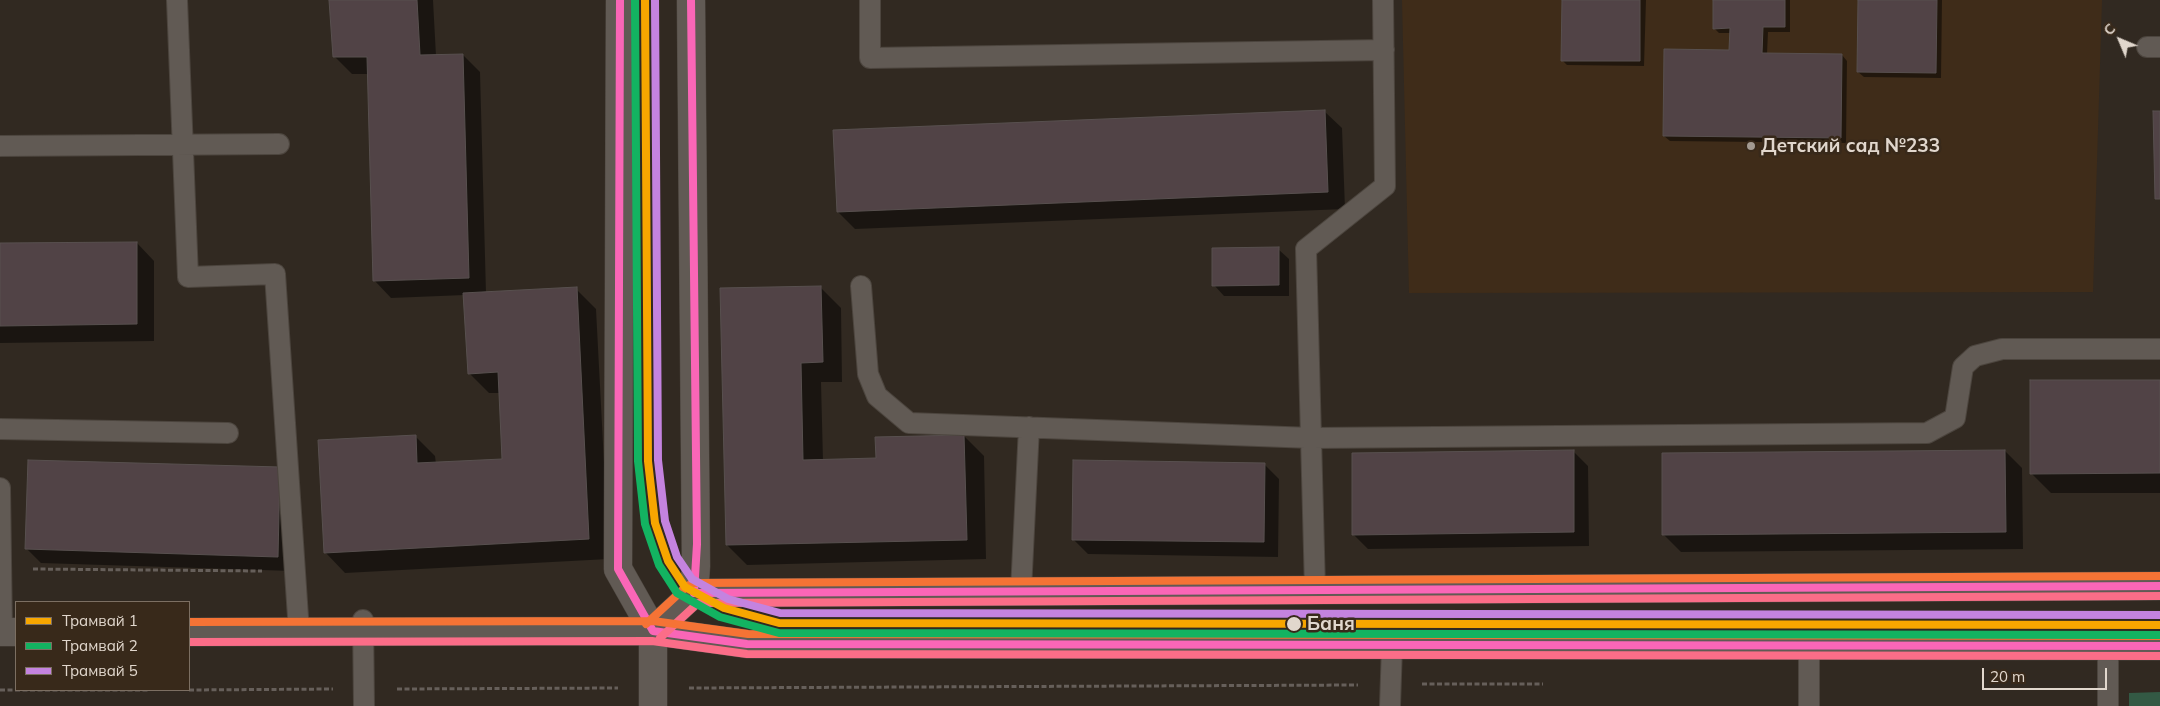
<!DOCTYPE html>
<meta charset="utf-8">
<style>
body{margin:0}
#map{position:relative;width:2160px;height:706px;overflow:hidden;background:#312921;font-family:Mulish,sans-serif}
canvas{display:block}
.legend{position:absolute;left:15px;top:601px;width:175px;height:90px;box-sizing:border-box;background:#38291a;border:1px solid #7c6f62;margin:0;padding:6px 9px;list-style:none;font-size:15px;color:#e1d7cd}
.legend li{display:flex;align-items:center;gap:10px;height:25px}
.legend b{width:25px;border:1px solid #7c6f62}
.north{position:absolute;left:2095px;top:15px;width:50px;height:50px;-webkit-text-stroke:4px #38291a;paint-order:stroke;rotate:315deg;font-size:14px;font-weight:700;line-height:20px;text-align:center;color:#e1d7cd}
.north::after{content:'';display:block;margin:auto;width:18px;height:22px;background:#e1d7cd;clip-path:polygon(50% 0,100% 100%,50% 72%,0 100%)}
.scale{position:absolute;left:1982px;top:668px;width:125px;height:22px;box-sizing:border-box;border:2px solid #e1d7cd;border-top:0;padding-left:6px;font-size:15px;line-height:18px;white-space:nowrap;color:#e1d7cd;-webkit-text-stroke:4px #38291a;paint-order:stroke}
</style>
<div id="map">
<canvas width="2160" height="706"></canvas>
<ul class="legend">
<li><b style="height:6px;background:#f7a600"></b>Трамвай 1</li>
<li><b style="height:6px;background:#13b361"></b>Трамвай 2</li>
<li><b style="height:6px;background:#c483df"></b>Трамвай 5</li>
</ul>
<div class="north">С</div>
<div class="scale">20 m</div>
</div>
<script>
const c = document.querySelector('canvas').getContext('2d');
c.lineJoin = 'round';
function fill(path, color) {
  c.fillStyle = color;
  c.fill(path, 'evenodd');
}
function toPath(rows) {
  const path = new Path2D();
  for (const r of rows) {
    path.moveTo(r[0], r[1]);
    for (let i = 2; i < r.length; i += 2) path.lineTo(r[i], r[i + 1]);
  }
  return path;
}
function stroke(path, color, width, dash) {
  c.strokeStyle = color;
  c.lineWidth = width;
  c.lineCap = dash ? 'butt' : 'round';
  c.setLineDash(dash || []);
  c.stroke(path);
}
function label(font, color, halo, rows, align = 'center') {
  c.font = font + ' Mulish,sans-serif';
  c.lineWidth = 5;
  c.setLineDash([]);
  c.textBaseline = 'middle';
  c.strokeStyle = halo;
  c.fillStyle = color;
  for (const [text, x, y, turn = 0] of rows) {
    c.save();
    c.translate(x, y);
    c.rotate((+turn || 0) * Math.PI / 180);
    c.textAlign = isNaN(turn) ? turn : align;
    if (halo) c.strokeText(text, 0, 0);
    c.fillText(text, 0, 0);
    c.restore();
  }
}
const built = toPath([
 [1402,0,2102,0,2093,292,1409,293]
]);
const green = toPath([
 [2160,692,2160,706,2129,706,2129,693]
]);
const shadow = toPath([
 [331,0,433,0,436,56,463,55,480,72,486,293,576,289,596,309,609,559,345,573,325,552,415,436,435,456,436,464,504,460,500,393,489,393,469,373,465,295,391,298,374,280,368,74,352,74,334,56],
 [1563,0,1646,0,1644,66,1567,65,1562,60],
 [1714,0,1790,0,1790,32,1768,32,1767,54,1842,55,1847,61,1846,143,1670,141,1664,136,1730,51,1731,33,1719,33,1714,28],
 [1859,0,1942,0,1941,78,1864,77,1858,72],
 [1324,111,1342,128,1345,209,855,229,838,212],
 [137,243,154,261,154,341,0,343,0,244],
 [1278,249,1289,259,1289,296,1224,296,1214,285],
 [820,287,841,308,842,382,821,382,823,461,877,459,964,436,984,456,986,559,747,565,727,545],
 [2160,381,2160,493,2051,493,2031,473],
 [1573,451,1588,466,1589,546,1368,549,1353,534],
 [2005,451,2022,468,2023,549,1681,552,1664,535],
 [1264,464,1279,479,1278,557,1088,554,1073,539],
 [280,469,292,571,41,563,26,548]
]);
const building = toPath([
 [329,0,417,0,420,55,463,54,469,278,373,281,367,57,333,57,329,0],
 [1562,0,1640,0,1640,61,1561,61,1562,0],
 [1713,0,1785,0,1785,27,1763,27,1762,53,1842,54,1841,138,1663,136,1664,49,1729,50,1730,28,1713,29,1713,0],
 [1858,0,1937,0,1936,73,1857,72,1858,0],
 [1325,110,1328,192,837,212,833,130,1325,110],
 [2153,111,2160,111,2160,199,2155,199,2153,111],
 [137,242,137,324,0,326,0,243,137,242],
 [1279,247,1279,285,1212,286,1212,248,1279,247],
 [821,286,823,362,801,363,803,460,876,458,875,437,964,435,967,540,726,545,720,288,821,286],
 [577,287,589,539,324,553,318,440,416,435,417,463,502,459,498,372,468,374,463,293,577,287],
 [2030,380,2160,380,2160,473,2030,474,2030,380],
 [1574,450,1574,532,1352,535,1352,453,1574,450],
 [2005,450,2006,532,1662,535,1662,453,2005,450],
 [28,460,280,467,278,557,25,549,28,460],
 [1073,460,1265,463,1264,542,1072,540,1073,460]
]);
const path = toPath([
 [33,569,262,571],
 [1422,684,1543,684],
 [689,688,1358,685],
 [397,689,618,688],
 [0,690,149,690],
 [189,690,333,689]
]);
const service = toPath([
 [177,0,188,277,275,274,299,632],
 [870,0,870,58,1384,50],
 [2147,47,2160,47],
 [0,146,279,144],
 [861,286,868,374,877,396,909,423,1312,438,1927,433,1955,418,1963,367,1975,356,2002,349,2160,349],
 [0,429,228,433],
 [0,488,2,632],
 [1315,589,1306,249,1385,186,1383,0],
 [1021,591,1029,427],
 [363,620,364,706],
 [1390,706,1392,646],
 [1809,706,1809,646],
 [2108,706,2108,646]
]);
const tertiary = toPath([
 [620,0,618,569,653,631,653,706],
 [694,593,2160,586],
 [653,631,694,593,696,566,691,0],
 [0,632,16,632],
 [189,632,653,631,747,644,2160,646]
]);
const bus1 = toPath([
 [620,0,618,569,653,631,747,644,2160,646],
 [691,0,697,544,694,593,2160,586]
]);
const bus2 = toPath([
 [660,638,698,603,2160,596],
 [189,642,652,641,747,654,2160,656]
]);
const bus3 = toPath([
 [189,622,653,621,748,634,2160,636],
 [646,624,687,586,694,583,2160,576]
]);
const tram1 = toPath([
 [645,0,648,461,655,523,668,561,685,587,724,608,779,623,2160,625]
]);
const tram2 = toPath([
 [635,0,638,461,645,524,659,565,677,593,720,617,779,633,2160,635]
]);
const tram3 = toPath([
 [655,0,658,460,665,521,677,557,692,579,728,599,780,613,2160,615]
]);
const markers = [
 [1751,146,5,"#a39a91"],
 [1294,624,8,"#e1d7cd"]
];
const poiNames = [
 ["Детский сад №233",1761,146]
];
const stopNames = [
 ["Баня",1307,624]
];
fill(built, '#3f2c19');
fill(green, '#335944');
fill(shadow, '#0007');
fill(building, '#514346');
stroke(building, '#58504f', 1);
stroke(service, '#4c453e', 22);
stroke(tertiary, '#4c453e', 29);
stroke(path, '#665f5a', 3, [5, 2.5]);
stroke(service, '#615a54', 20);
stroke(tertiary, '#615a54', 28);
stroke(bus1, '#fa66b7', 8);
stroke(bus2, '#fb6d88', 8);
stroke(bus3, '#f57335', 8);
stroke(tram1, '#f7a600', 8);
stroke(tram2, '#13b361', 8);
stroke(tram3, '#c483df', 8);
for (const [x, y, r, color] of markers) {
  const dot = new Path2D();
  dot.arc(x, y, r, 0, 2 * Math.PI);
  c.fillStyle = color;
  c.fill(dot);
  stroke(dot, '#38291a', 2);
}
label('bold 19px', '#e1d7cd', '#38291a', poiNames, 'left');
label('bold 19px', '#e1d7cd', '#38291a', stopNames, 'left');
</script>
